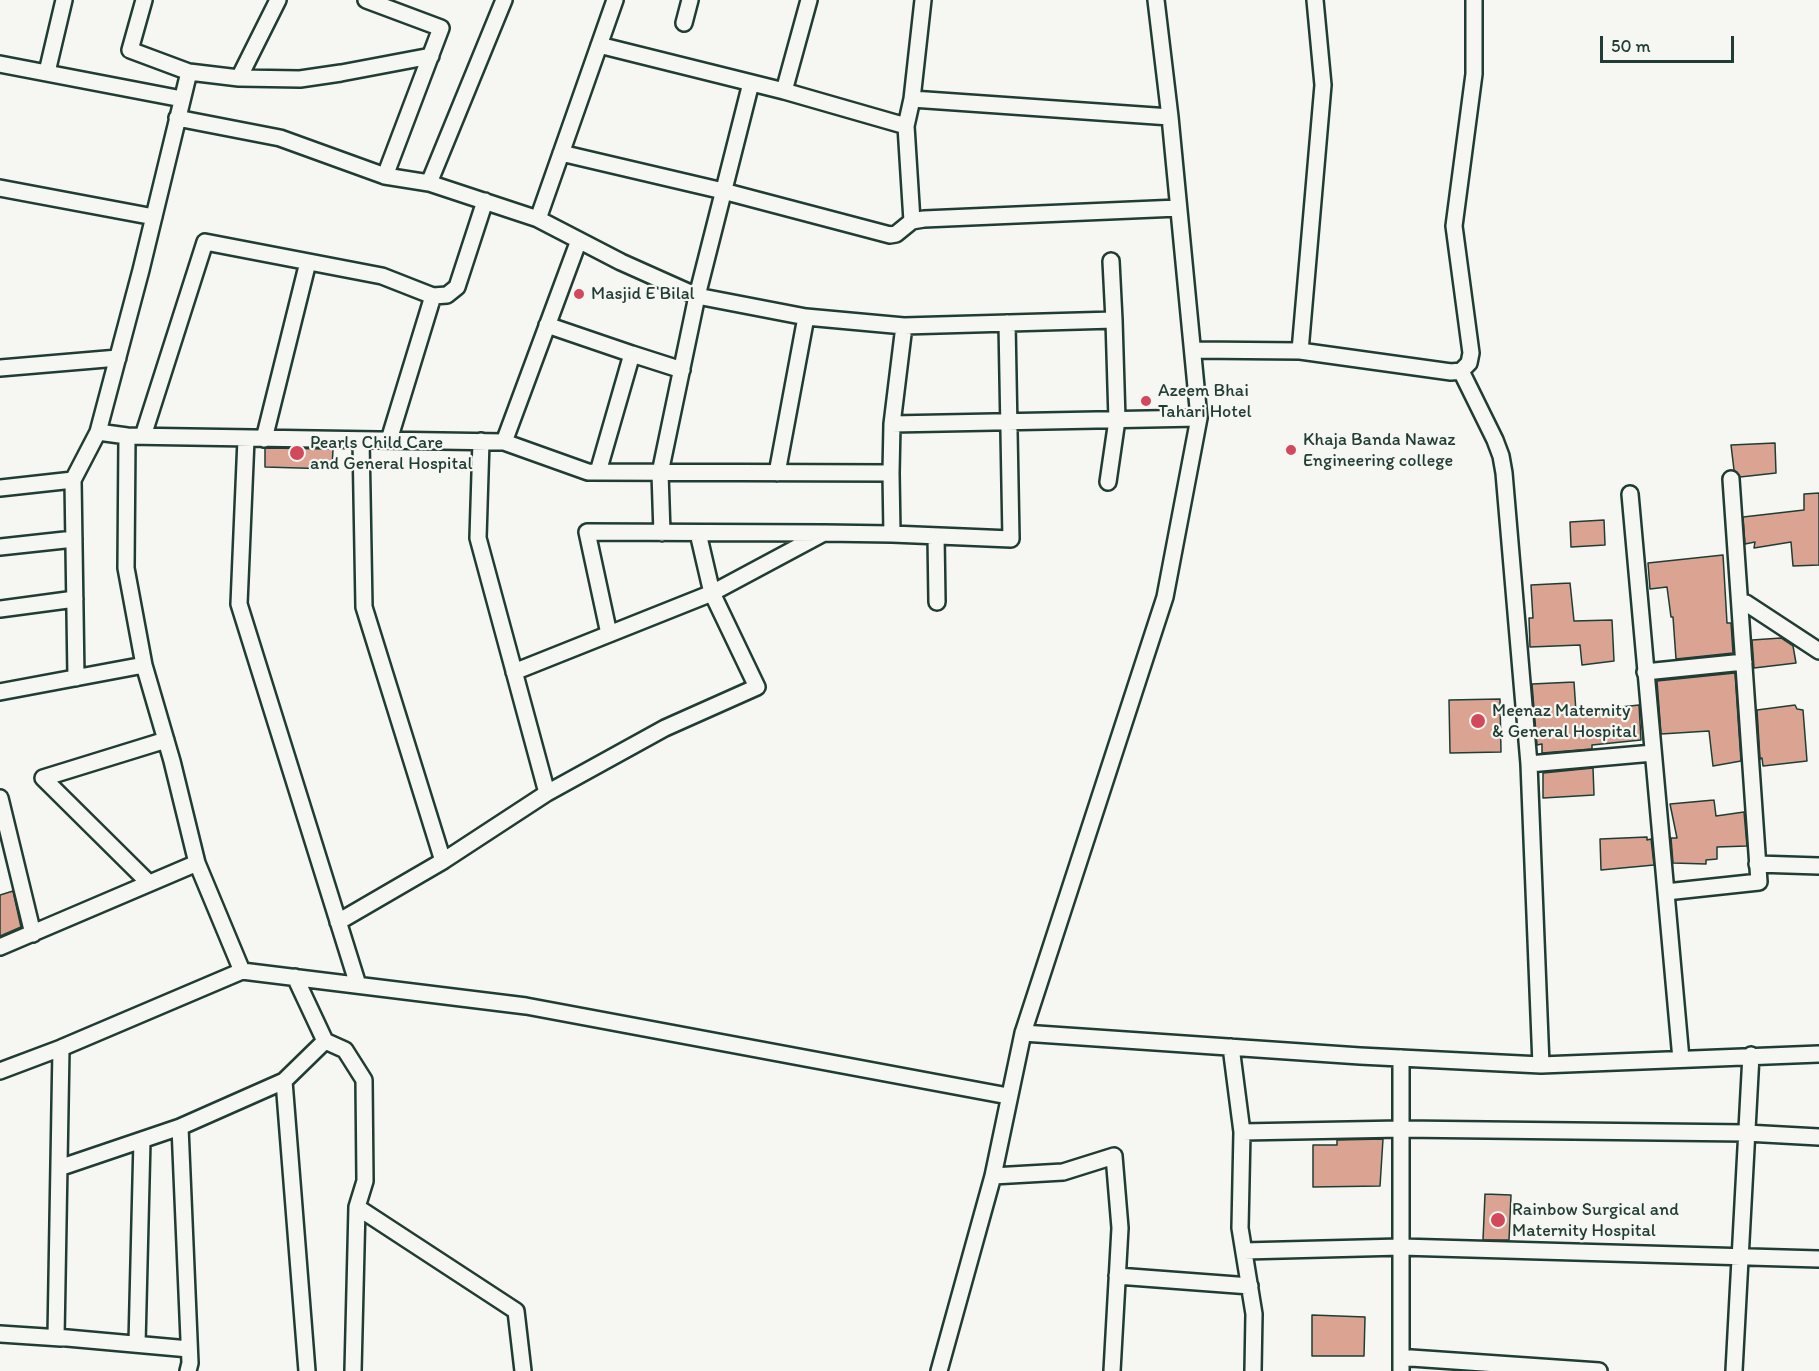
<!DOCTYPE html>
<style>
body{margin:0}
#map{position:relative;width:1819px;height:1371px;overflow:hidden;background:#f6f6f2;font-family:Itim,sans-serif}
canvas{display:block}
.scale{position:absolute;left:1600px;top:36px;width:134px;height:27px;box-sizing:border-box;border:3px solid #1f3d34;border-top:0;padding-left:8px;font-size:18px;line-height:21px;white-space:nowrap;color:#1f3d34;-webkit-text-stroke:4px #f6f6f2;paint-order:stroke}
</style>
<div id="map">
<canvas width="1819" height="1371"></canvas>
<div class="scale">50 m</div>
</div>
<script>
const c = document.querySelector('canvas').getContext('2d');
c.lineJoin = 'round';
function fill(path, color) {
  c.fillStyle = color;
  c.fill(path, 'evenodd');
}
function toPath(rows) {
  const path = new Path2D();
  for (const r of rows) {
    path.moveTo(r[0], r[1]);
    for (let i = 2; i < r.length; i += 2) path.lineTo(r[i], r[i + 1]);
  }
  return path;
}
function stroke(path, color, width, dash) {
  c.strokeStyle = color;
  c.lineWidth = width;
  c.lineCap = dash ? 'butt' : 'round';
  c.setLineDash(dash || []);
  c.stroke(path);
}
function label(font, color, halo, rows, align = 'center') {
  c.font = font + ' Itim,sans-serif';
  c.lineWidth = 4.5;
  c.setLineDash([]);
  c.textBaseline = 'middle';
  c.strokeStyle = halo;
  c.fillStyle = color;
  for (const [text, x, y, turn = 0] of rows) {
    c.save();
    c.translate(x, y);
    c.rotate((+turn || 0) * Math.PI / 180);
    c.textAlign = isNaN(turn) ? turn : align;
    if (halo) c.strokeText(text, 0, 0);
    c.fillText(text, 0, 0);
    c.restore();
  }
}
const building = toPath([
 [1775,443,1776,473,1740,477,1734,470,1731,445,1775,443],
 [265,448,333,449,332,469,265,467,265,448],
 [1819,493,1819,565,1793,566,1791,542,1754,548,1755,542,1745,544,1743,517,1804,510,1804,494,1819,493],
 [1604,520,1605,545,1571,547,1570,522,1604,520],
 [1723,555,1727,623,1731,623,1733,653,1676,659,1673,617,1671,617,1667,587,1650,589,1648,563,1723,555],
 [1570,583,1574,621,1612,620,1614,661,1582,665,1580,645,1530,647,1529,618,1533,618,1531,585,1570,583],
 [1781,638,1793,646,1796,663,1754,668,1752,640,1781,638],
 [1735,673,1741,761,1713,766,1709,731,1661,734,1657,681,1735,673],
 [1574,682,1576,712,1639,705,1641,740,1592,745,1592,749,1542,753,1542,744,1537,745,1532,684,1574,682],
 [1500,699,1501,752,1450,753,1449,700,1500,699],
 [1795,705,1797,709,1803,710,1807,761,1763,766,1762,758,1760,759,1757,710,1795,705],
 [1593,768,1594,795,1543,798,1543,773,1593,768],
 [1714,800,1716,816,1744,812,1747,846,1717,847,1717,859,1706,860,1706,864,1673,863,1671,838,1677,838,1670,804,1714,800],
 [1647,837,1647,840,1651,839,1654,865,1601,870,1600,839,1647,837],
 [13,891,21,927,0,936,0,895,13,891],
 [1383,1139,1380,1186,1313,1187,1313,1145,1337,1145,1337,1140,1383,1139],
 [1485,1194,1511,1195,1509,1240,1483,1240,1485,1194],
 [1312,1315,1365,1317,1364,1356,1312,1356,1312,1315]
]);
const street = toPath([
 [684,23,690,0],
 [599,45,784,91,906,126],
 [0,64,182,99],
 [47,72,64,0],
 [189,72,239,78,300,79,341,73,431,56],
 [239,78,278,0],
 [784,91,809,0],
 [912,99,1170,117],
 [177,118,280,138,385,176,441,28,366,0],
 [561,153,723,191,890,235,896,234,912,221,924,219,1178,208],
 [385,176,429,183,538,219,621,262,697,296,751,83],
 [429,183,504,0],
 [0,188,154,217],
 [538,219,615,0],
 [912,221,906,126,912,99,923,0],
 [1111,261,1114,320],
 [433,296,447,295,457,287,485,201],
 [806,317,904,326,1114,320,1117,420,1108,482],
 [547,325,632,354],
 [1194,350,1300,351,1323,85,1315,0],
 [1300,351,1451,372,1461,371,1469,363,1471,353,1454,226,1474,74,1474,0],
 [0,368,118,358],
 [1461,371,1495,440,1501,456,1504,473,1529,764,1541,1065],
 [892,424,904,326],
 [98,432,127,436,126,568,144,665,172,761,197,863,242,971],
 [127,436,504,442,588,472,891,473,892,424,1199,418],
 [143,436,205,242,382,276,433,296,389,440],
 [246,439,239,604,358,985],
 [264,439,308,262],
 [481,441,478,538,547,793],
 [504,442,579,240],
 [598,472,632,354,682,370],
 [0,488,73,480],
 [1630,494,1681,1059],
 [662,533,660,473,697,296,806,317,777,473],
 [892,534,1011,539,1007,323],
 [936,536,937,602],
 [0,547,74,539],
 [1746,603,1819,651],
 [0,609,75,599],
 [609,634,587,532,822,533],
 [514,672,712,593,698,533],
 [1645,672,1744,662],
 [76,678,73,480,98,432,141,270,189,72,130,50,144,0],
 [0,692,144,665],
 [1529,764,1653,753],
 [0,798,33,934],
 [443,861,547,793,665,728,757,687,712,593,824,533,892,534,891,473],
 [1757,864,1819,866],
 [149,883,43,778,166,740],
 [1666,892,1759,882,1731,479],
 [338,922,443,861,364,607,361,440],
 [0,947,197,863],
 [1023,1033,1360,1056,1541,1065,1819,1054],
 [325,1041,345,1050,364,1080,365,1181,357,1207,353,1371],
 [1231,1047,1242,1132,1240,1228,1254,1314,1253,1371],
 [61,1048,56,1337,189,1349],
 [0,1071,61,1048,242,971,526,1006,1008,1096],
 [284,1081,307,1371],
 [1242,1132,1401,1129,1746,1133,1819,1137],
 [59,1168,180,1127],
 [993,1176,1063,1172,1114,1156,1120,1228,1112,1371],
 [357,1207,516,1311,523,1371],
 [1244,1251,1401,1247,1819,1259],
 [1117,1276,1250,1286],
 [0,1334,61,1338],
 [137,1344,142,1140],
 [1401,1359,1411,1358,1599,1371],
 [188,1371,190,1363,180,1127,284,1081,325,1041,295,977],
 [939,1371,993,1176,1023,1033,1165,597,1199,418,1170,117,1156,0],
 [1401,1371,1401,1058],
 [1734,1371,1751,1055]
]);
const markers = [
 [579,294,6,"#d1495b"],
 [1146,401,6,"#d1495b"],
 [1291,450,6,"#d1495b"],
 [297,453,8,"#d1495b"],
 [1478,721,8,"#d1495b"],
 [1498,1220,8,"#d1495b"]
];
const poiNames = [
 ["Masjid E Bilal",591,294],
 ["Azeem Bhai",1158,391],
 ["Tahari Hotel",1158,412],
 ["Khaja Banda Nawaz",1303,440],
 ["Engineering college",1303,461],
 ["Pearls Child Care",310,443],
 ["and General Hospital",310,464],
 ["Meenaz Maternity",1492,711],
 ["& General Hospital",1492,732],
 ["Rainbow Surgical and",1512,1210],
 ["Maternity Hospital",1512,1231]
];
fill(building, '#dba492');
stroke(building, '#1f3d34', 1.5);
stroke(street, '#1f3d34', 20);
stroke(street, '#f6f6f2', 15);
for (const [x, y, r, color] of markers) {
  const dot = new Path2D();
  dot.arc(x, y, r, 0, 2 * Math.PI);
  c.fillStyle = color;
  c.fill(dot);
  stroke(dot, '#f6f6f2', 2);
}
label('18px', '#1f3d34', '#f6f6f2', poiNames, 'left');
</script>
